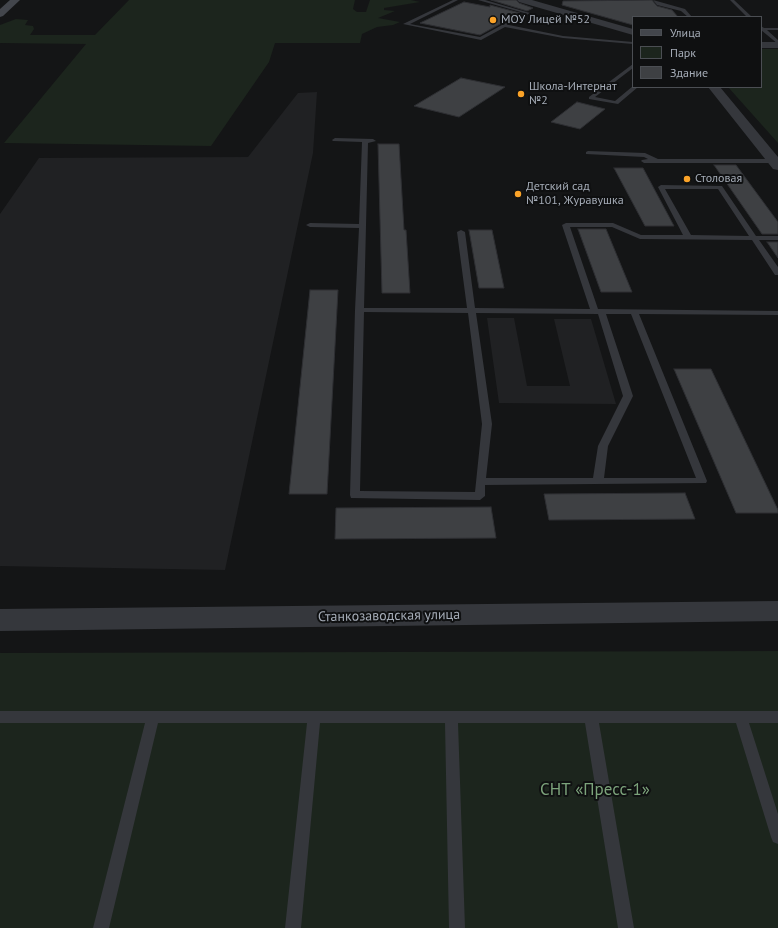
<!DOCTYPE html>
<meta charset="utf-8">
<style>
body{margin:0}
#map{position:relative;width:778px;height:928px;overflow:hidden;background:#141516;font-family:"PT Sans",sans-serif}
canvas{display:block}
.legend{position:absolute;left:632px;top:16px;width:130px;height:72px;box-sizing:border-box;background:#0f1011;border:1px solid #4b4e53;margin:0;padding:5px 7px;list-style:none;font-size:12px;color:#a5acb7}
.legend li{display:flex;align-items:center;gap:8px;height:20px}
.legend b{width:20px;border:1px solid #4b4e53}
</style>
<div id="map">
<canvas width="778" height="928"></canvas>
<ul class="legend">
<li><b style="height:5px;background:#43464c"></b>Улица</li>
<li><b style="height:11px;background:#1c251d"></b>Парк</li>
<li><b style="height:11px;background:#3e4043"></b>Здание</li>
</ul>
</div>
<script>
const c = document.querySelector('canvas').getContext('2d');
c.lineJoin = 'round';
function fill(path, color) {
  c.fillStyle = color;
  c.fill(path, 'evenodd');
}
function toPath(rows) {
  const path = new Path2D();
  for (const r of rows) {
    path.moveTo(r[0], r[1]);
    for (let i = 2; i < r.length; i += 2) path.lineTo(r[i], r[i + 1]);
  }
  return path;
}
function stroke(path, color, width, dash) {
  c.strokeStyle = color;
  c.lineWidth = width;
  c.lineCap = dash ? 'butt' : 'round';
  c.setLineDash(dash || []);
  c.stroke(path);
}
function label(font, color, halo, rows, align = 'center') {
  c.font = font + ' "PT Sans",sans-serif';
  c.lineWidth = 4;
  c.setLineDash([]);
  c.textBaseline = 'middle';
  c.strokeStyle = halo;
  c.fillStyle = color;
  for (const [text, x, y, turn = 0] of rows) {
    c.save();
    c.translate(x, y);
    c.rotate((+turn || 0) * Math.PI / 180);
    c.textAlign = isNaN(turn) ? turn : align;
    if (halo) c.strokeText(text, 0, 0);
    c.fillText(text, 0, 0);
    c.restore();
  }
}
const built = toPath([
 [317,92,313,153,225,570,0,566,0,214,39,158,248,157,298,93],
 [487,318,514,318,527,386,570,386,554,319,591,319,616,404,499,403]
]);
const green = toPath([
 [129,0,355,0,353,9,357,12,366,12,370,0,411,0,420,2,384,8,384,10,395,11,378,18,400,22,393,25,377,27,362,34,360,43,275,43,269,62,211,146,4,143,86,44,0,43,0,25,16,19,28,20,25,25,33,26,34,29,30,35,95,35],
 [761,49,778,49,778,143,728,87,761,87],
 [778,651,778,928,0,928,0,653]
]);
const building = toPath([
 [491,0,516,0,519,3,533,8,527,11,491,0],
 [652,0,657,6,672,10,678,17,633,17,633,25,562,5,563,1,652,0],
 [464,2,490,7,490,5,520,13,480,35,420,23,464,2],
 [461,78,505,87,459,117,414,106,461,78],
 [577,102,605,109,580,129,551,122,577,102],
 [378,144,399,144,404,230,406,230,410,293,382,293,378,144],
 [714,165,736,165,778,222,778,234,762,234,714,165],
 [614,168,643,168,674,226,645,226,614,168],
 [578,229,606,229,632,292,601,292,578,229],
 [469,230,492,230,504,288,479,288,469,230],
 [767,242,778,242,778,258,767,242],
 [310,290,338,290,327,494,289,494,310,290],
 [674,369,711,369,778,510,778,513,736,513,674,369],
 [685,493,695,519,549,520,544,494,685,493],
 [491,507,496,538,335,539,336,508,491,507]
]);
const service = toPath([
 [453,0,458,0,410,24,480,37,524,13,478,0,485,0,530,13,509,25,563,36,633,42,633,44,563,38,505,27,481,40,403,24,453,0],
 [653,0,685,9,692,17,688,17,681,11,657,5,653,0],
 [730,0,734,0,752,17,747,17,730,0],
 [761,26,764,28,778,28,778,30,767,30,778,40,778,44,761,30,761,26],
 [633,64,633,68,595,97,615,101,633,86,638,87,618,104,589,99,589,97,633,64],
 [335,138,373,139,376,141,368,143,364,308,467,308,457,232,461,230,465,232,475,308,590,309,562,225,566,223,613,223,641,235,683,235,658,187,661,185,722,186,756,236,778,236,778,240,759,240,778,267,778,275,775,275,752,240,640,239,612,227,570,227,598,309,778,311,778,315,639,314,707,481,706,483,485,485,485,496,480,500,351,498,350,495,355,310,359,228,310,227,306,225,310,223,359,224,362,142,333,141,332,140,335,138],
 [665,189,718,189,749,236,691,235,665,189],
 [364,312,468,313,482,424,475,492,360,491,364,312],
 [476,313,598,314,623,396,598,446,593,478,486,478,492,424,476,313],
 [606,314,631,314,696,478,604,478,608,446,633,396,606,314],
 [588,151,645,153,658,159,774,159,777,161,774,163,644,163,641,161,642,160,648,159,644,157,586,154,586,152,588,151],
 [0,711,778,711,778,723,749,723,778,814,778,844,773,842,771,837,736,723,599,723,634,928,618,928,585,723,458,723,465,928,449,928,445,723,320,723,301,928,285,928,307,723,158,723,109,928,93,928,145,723,0,723,0,711]
]);
const tertiary = toPath([
 [517,0,532,0,633,29,633,35,519,2,517,0],
 [761,42,778,42,778,48,761,48,761,42],
 [708,87,720,87,778,157,778,170,773,169,708,87],
 [778,601,778,621,0,631,0,609,778,601]
]);
const secondary = toPath([
 [10,0,20,0,3,16,0,17,0,9,10,0]
]);
const markers = [
 [493,20,4,"#fba328"],
 [521,94,4,"#fba328"],
 [687,179,4,"#fba328"],
 [518,194,4,"#fba328"]
];
const farPoinames = [
 ["МОУ Лицей №52",501,20],
 ["Школа-Интернат",529,87],
 ["№2",529,101],
 ["Столовая",695,179],
 ["Детский сад",526,187],
 ["№101, Журавушка",526,201]
];
const streetNames = [
 ["Станкозаводская улица",389,616,-1]
];
const nearParknames = [
 ["СНТ «Пресс-1»",595,790]
];
fill(built, '#202123');
fill(green, '#1c251d');
fill(building, '#3e4043');
stroke(building, '#2e2f33', 1);
fill(service, '#35373c');
fill(tertiary, '#35373c');
fill(secondary, '#43464c');
for (const [x, y, r, color] of markers) {
  const dot = new Path2D();
  dot.arc(x, y, r, 0, 2 * Math.PI);
  c.fillStyle = color;
  c.fill(dot);
  stroke(dot, '#0f1011', 1.5);
}
label('12px', '#a5acb7', '#0f1011', farPoinames, 'left');
label('14px', '#a5acb7', '#0f1011', streetNames);
label('17px', '#7ca37b', '#0f1011', nearParknames);
</script>
